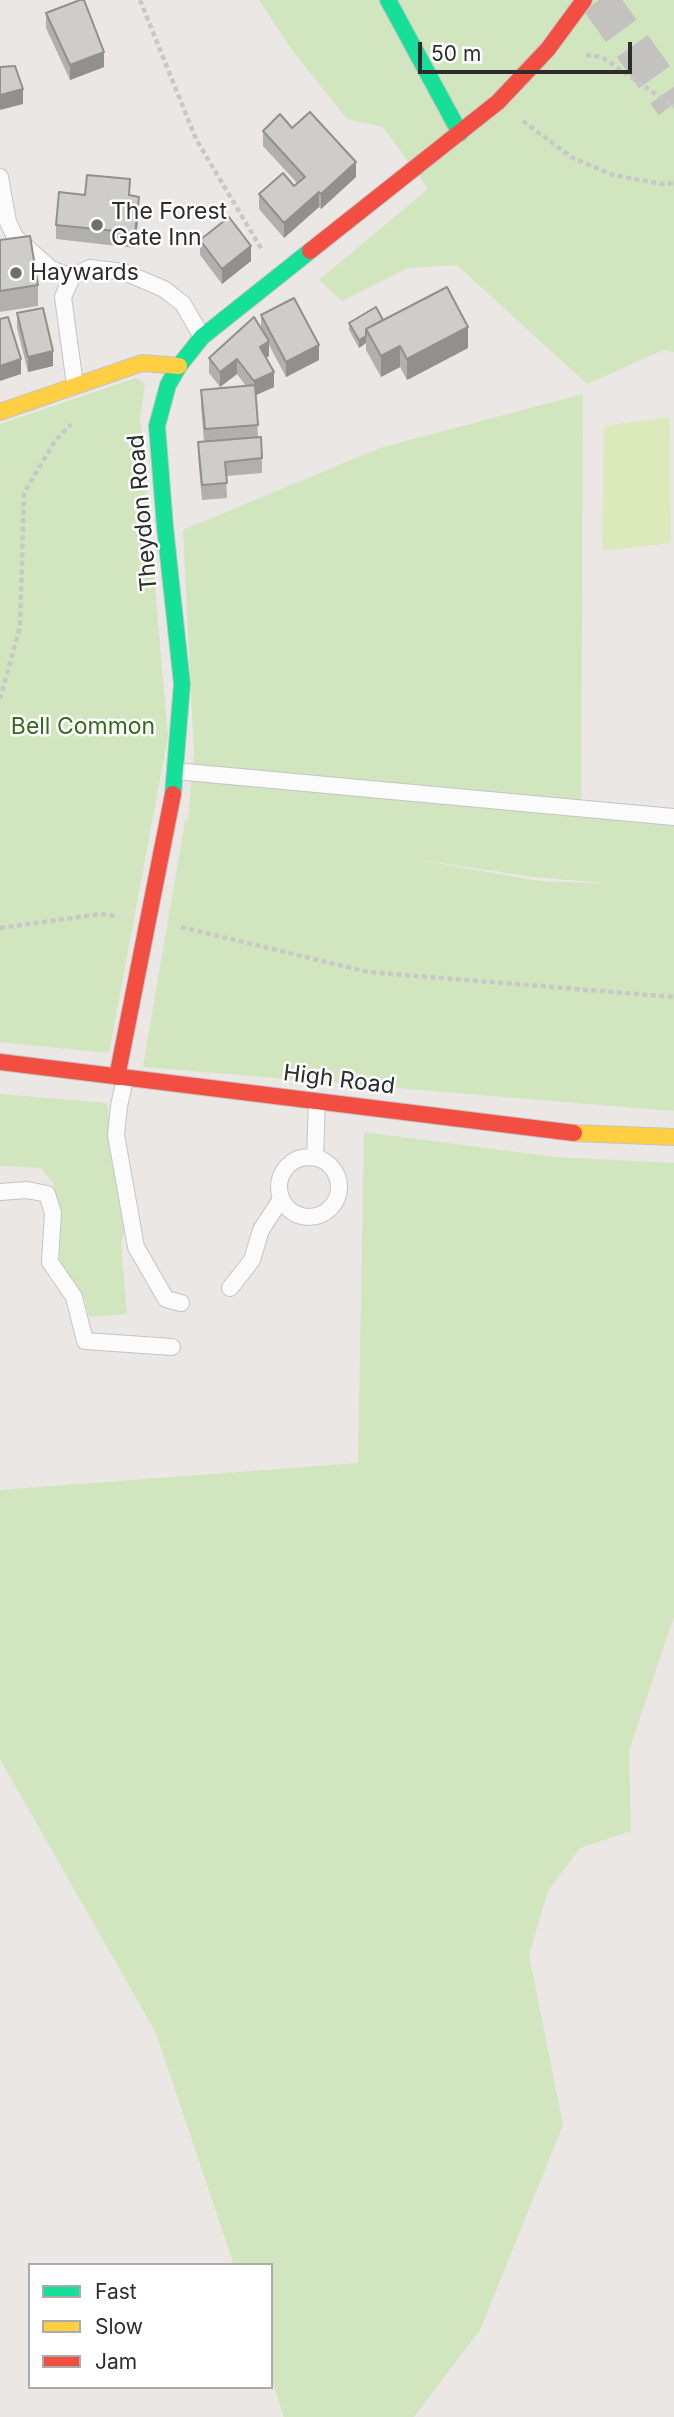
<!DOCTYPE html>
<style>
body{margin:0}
#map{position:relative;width:674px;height:2417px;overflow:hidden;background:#eae7e4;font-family:Inter,sans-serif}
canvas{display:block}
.legend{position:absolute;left:28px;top:2263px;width:245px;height:126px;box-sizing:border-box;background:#fff;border:2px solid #ababab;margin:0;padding:9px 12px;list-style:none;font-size:21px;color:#2d2d2d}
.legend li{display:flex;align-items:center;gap:14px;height:35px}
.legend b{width:35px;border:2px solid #ababab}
.scale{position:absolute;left:418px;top:42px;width:214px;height:32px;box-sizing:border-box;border:4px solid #2d2d2d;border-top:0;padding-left:9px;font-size:21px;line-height:24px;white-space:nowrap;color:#2d2d2d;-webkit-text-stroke:5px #fff;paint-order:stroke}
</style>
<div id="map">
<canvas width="674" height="2417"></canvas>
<ul class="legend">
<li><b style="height:9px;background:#16e098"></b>Fast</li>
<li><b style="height:9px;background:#ffcf43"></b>Slow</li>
<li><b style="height:9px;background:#f24e42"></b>Jam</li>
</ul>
<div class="scale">50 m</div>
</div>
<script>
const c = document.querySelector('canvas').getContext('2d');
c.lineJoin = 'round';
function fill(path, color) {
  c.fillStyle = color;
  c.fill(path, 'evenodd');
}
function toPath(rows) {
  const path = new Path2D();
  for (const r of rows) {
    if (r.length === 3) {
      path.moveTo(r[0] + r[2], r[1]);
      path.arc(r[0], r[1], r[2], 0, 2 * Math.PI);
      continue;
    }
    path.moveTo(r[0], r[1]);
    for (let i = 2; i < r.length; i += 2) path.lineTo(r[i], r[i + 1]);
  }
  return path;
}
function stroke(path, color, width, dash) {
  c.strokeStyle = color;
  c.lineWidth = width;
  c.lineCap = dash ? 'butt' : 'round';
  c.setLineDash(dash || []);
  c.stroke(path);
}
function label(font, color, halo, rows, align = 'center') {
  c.font = font + ' Inter,sans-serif';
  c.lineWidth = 5;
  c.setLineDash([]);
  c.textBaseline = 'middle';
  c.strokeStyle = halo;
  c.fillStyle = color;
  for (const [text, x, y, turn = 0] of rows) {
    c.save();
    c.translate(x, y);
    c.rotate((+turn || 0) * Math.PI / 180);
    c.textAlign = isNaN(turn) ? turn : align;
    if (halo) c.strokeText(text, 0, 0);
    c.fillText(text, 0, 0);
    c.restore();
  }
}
const green = toPath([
 [259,0,674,0,674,352,663,350,587,384,457,265,408,268,342,301,319,280,428,189,383,127,347,119,292,50],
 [136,378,145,384,140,417,168,736,109,1053,0,1042,0,424],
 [583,394,581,812,674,815,674,1111,143,1067,185,821,188,821,194,752,183,530,380,448],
 [402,857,533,877,617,884,539,881],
 [0,1094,107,1103,125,1228,121,1245,127,1314,89,1317,85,1299,63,1268,55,1240,58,1207,53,1183,41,1168,0,1166],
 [364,1132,554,1157,674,1163,674,1616,629,1751,631,1831,580,1848,548,1891,529,1955,563,2125,480,2330,414,2417,284,2417,271,2377,271,2265,234,2265,156,2033,0,1759,0,1490,358,1463]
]);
const pitch = toPath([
 [670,417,671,543,602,551,604,426]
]);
const highwayTunnel = toPath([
 [599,0,674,104]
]);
const path = toPath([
 [140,0,196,139,262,250],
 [586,55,602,57,674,107],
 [523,121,571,157,613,175,663,184,674,183],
 [0,699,20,627,24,493,55,441,71,424],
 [181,927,368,972,674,997],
 [0,928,101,914,117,916]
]);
const lane = toPath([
 [0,177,8,222,15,237,51,269,72,277],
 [75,385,63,297,72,277,90,268,124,272,164,289,183,304,202,337],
 [175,771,674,817],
 [125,1079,119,1106,116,1135,136,1247,166,1299,181,1303],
 [309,1187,30],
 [315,1158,317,1101],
 [0,1192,27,1190,47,1194,53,1213,50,1262,74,1297,85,1341,172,1347],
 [230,1288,252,1260,261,1230,281,1199]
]);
const fast = toPath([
 [388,0,460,133],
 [173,794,182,684,165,527,157,426,168,385,179,366,202,337,310,251]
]);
const slow = toPath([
 [0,412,142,363,179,366],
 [574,1133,674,1137]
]);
const jam = toPath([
 [310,251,498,102,548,49,584,0],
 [0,1062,574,1133],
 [117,1077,173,794]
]);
const wall = toPath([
 [46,13,104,67,70,80,46,28],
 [292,128,356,177,321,209,319,207,284,238,259,209,259,194,294,186,297,183,263,146,263,131],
 [85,195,130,195,139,211,135,248,56,239,56,225],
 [0,240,38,285,38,306,0,312],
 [200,240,251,261,222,284,200,255],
 [17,313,53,366,28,372,17,328],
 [261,315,319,360,286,377,269,345,269,356,266,358,274,387,256,395,258,438,262,458,262,473,226,476,227,498,202,500,198,457,198,442,204,442,201,405,201,390,246,386,237,374,220,387,209,373,209,358,261,328],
 [383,320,468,348,407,380,400,367,381,377,366,350,366,343,359,348,349,330,349,323]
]);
const shadedWall = toPath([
 [104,52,104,67,70,80,70,65],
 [23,89,23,104,0,110,0,95],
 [356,162,356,177,321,209,321,194],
 [319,192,319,207,284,238,284,223],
 [139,197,139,211,135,248,135,233],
 [251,246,251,261,222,284,222,269],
 [468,327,468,348,407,380,407,359],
 [366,336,366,343,359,348,359,340],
 [269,341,269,356,260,362,260,347],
 [319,345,319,360,286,377,286,362],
 [400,346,400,367,381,377,381,356],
 [53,351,53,366,28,372,28,357],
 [21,359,21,374,0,381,0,366],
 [237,359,237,374,220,387,220,372],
 [274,372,274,387,254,396,254,381]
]);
const building = toPath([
 [80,0,84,0,104,52,70,65,46,13,80,0],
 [15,66,23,89,0,95,0,67,15,66],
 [310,112,356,162,321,194,319,192,284,223,259,194,283,173,294,186,305,177,263,131,280,114,292,128,310,112],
 [87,175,130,179,129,195,139,197,135,233,56,225,59,192,85,195,87,175],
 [229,217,251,246,222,269,200,240,229,217],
 [30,236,38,285,0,291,0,240,30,236],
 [447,287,468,327,407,359,400,346,381,356,366,329,447,287],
 [294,298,319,345,286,362,261,315,294,298],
 [376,307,383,320,366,329,366,336,359,340,349,323,376,307],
 [43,308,53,351,28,357,17,313,43,308],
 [8,317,21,359,0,366,0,319,8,317],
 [254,317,269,341,260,347,274,372,254,381,237,359,220,372,209,358,254,317],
 [255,385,258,425,205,429,201,390,255,385],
 [261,437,262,458,225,462,227,483,202,485,198,442,261,437]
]);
const markers = [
 [97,225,7,"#6f6e6d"],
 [16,273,7,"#6f6e6d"]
];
const poiNames = [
 ["The Forest",111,212],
 ["Gate Inn",111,238],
 ["Haywards",30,273]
];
const streetNames = [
 ["Theydon Road",143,513,-95],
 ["High Road",339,1080,7]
];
const parkNames = [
 ["Bell Common",83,727]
];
fill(green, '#d1e5be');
fill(pitch, '#dce9bb');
stroke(highwayTunnel, '#c4c2bf', 38, [38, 19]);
stroke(lane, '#c4c4c4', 18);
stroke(fast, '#c4c4c4', 18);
stroke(slow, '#c4c4c4', 18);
stroke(jam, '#c4c4c4', 18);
stroke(path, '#c8c8c8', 4.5, [5, 3.5]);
stroke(lane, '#fcfbfb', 16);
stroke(fast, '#16e098', 16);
stroke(slow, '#ffcf43', 16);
stroke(jam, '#f24e42', 16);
fill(wall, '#b2b0ae');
fill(shadedWall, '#91908d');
fill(building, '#cfcdca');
stroke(building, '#91908d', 2);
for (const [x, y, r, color] of markers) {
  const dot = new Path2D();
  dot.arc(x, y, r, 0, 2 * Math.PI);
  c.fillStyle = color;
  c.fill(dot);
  stroke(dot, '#fff', 2.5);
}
label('23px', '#2d2d2d', '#fff', poiNames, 'left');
label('23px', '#2d2d2d', '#fff', streetNames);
label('23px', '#346b1c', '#fff', parkNames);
</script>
